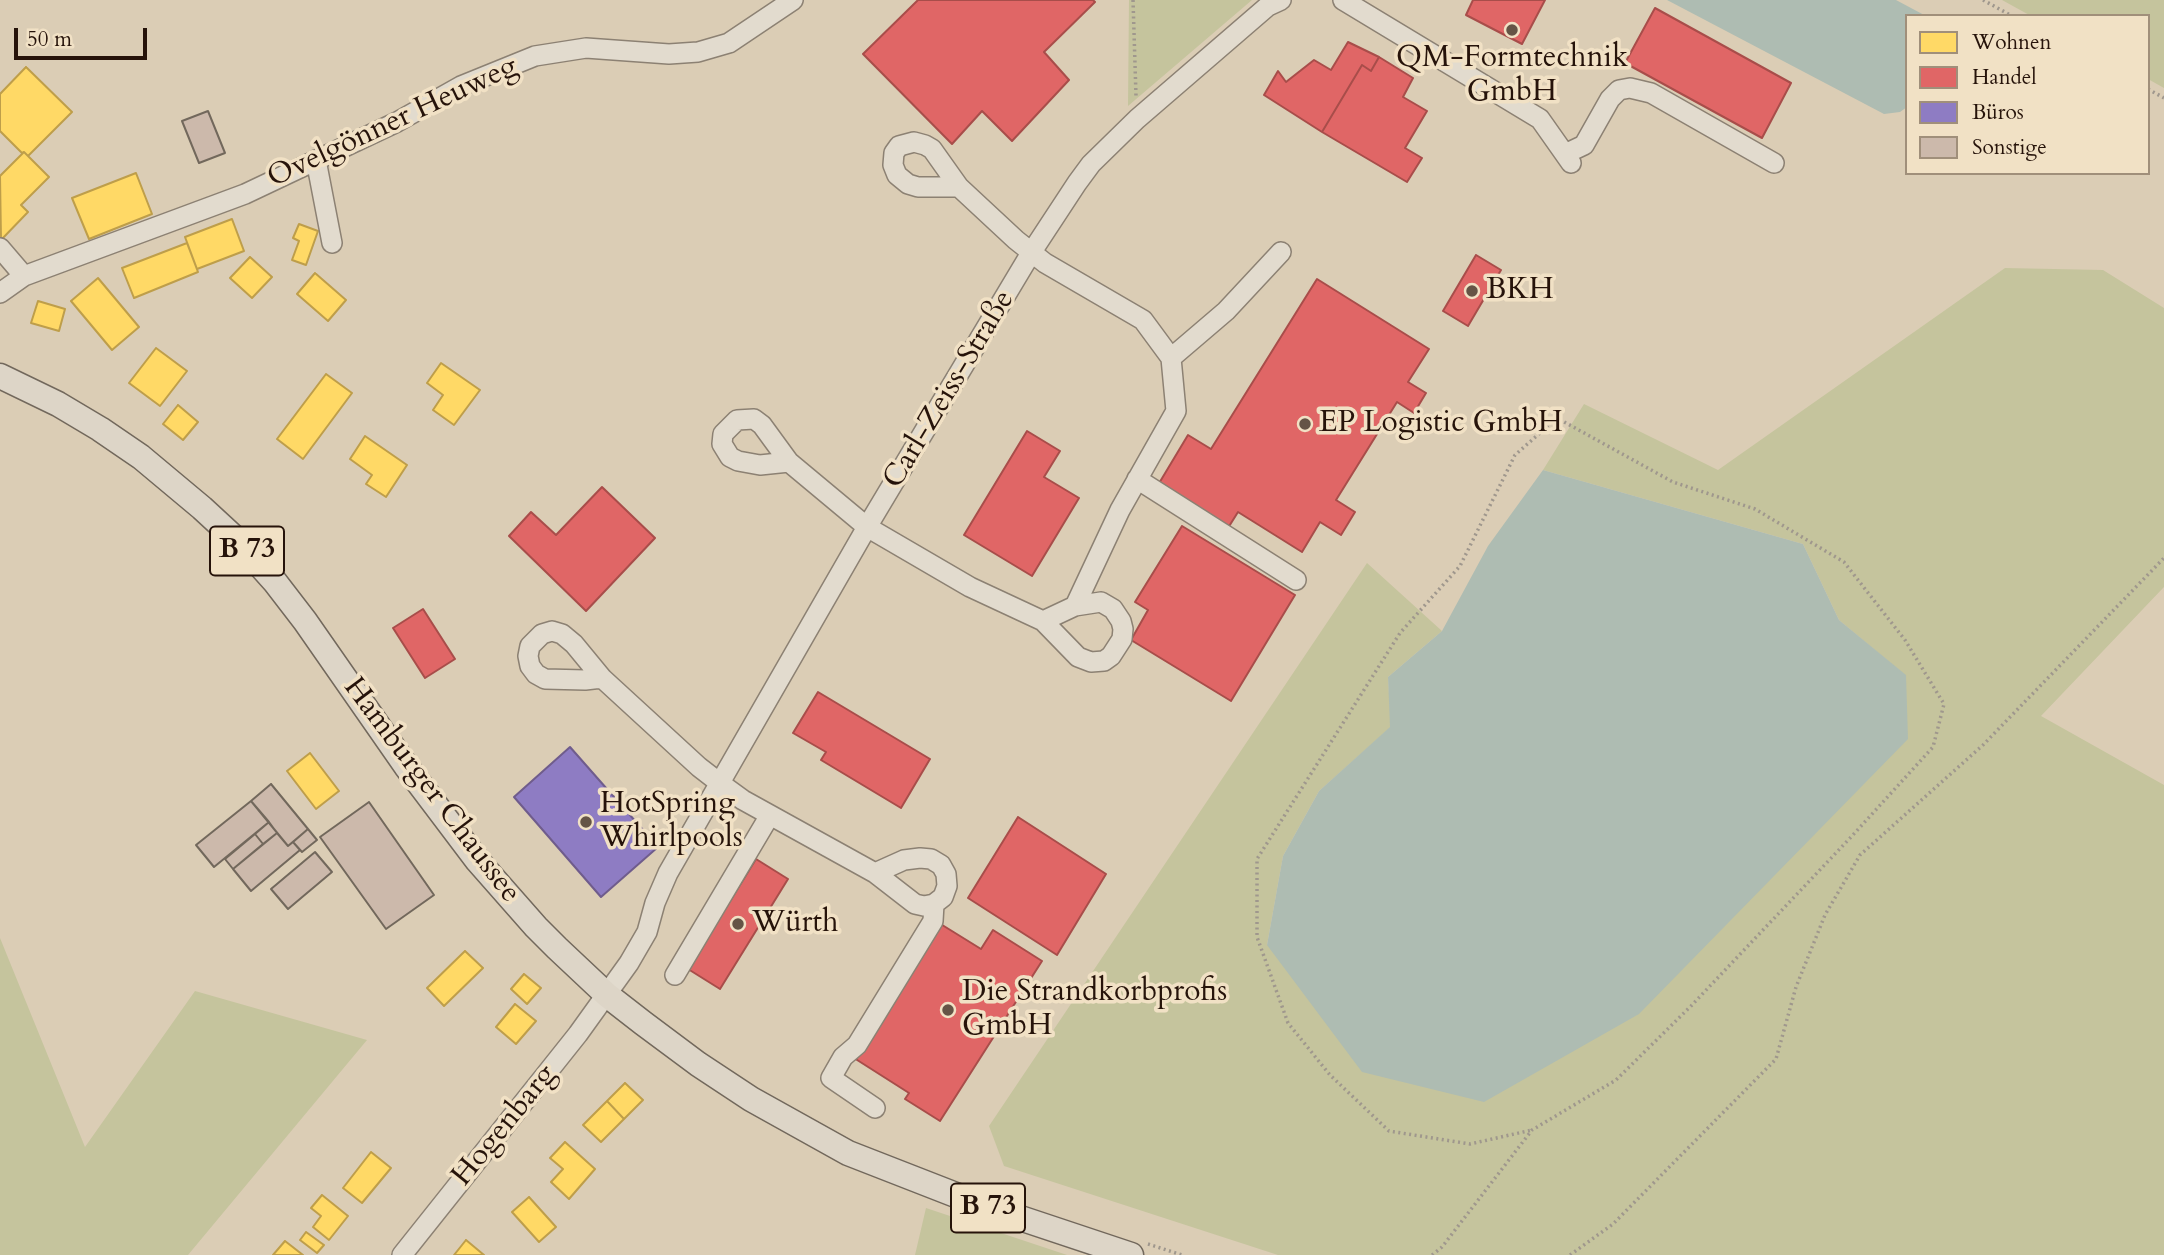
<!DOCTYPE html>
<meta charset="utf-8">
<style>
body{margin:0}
#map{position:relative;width:2164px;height:1255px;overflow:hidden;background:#dbcdb5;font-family:Cardo,serif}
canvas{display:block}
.legend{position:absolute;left:1905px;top:14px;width:245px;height:161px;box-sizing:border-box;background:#f1e1c5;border:2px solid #a08f7a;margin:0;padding:9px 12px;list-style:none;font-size:21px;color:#26130a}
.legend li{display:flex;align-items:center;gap:14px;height:35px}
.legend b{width:35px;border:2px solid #a08f7a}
.scale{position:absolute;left:14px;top:28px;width:133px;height:32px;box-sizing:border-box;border:4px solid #26130a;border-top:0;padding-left:9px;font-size:21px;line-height:24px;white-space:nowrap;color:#26130a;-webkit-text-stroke:5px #f1e1c5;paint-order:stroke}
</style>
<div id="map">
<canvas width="2164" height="1255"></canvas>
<ul class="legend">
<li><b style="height:19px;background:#ffd966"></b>Wohnen</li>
<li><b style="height:19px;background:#e06666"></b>Handel</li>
<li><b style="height:19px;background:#8e7cc3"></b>Büros</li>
<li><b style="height:19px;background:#ccb9ab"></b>Sonstige</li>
</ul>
<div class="scale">50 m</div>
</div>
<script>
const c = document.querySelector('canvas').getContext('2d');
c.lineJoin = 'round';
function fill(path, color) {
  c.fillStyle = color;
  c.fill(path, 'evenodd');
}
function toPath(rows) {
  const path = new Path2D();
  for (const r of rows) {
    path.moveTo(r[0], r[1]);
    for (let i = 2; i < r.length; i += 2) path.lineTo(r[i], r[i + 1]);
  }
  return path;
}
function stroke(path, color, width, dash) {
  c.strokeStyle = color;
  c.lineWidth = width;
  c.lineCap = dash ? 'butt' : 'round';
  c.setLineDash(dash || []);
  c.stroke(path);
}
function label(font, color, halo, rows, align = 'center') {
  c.font = font + ' Cardo,serif';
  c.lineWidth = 7;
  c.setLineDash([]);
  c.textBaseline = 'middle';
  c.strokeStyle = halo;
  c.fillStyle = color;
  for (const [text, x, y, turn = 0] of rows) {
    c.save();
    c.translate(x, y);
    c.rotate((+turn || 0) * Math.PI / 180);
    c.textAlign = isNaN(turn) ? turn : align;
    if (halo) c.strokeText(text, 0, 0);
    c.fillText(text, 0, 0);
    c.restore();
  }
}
const green = toPath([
 [1129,0,1252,0,1128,106],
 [2002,0,2164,0,2164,88,2148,79,2148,16,2031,16],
 [2005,268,2103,270,2164,308,2164,587,2041,716,2164,785,2164,1255,1278,1255,1004,1166,989,1126,1367,563,1442,631,1388,677,1391,727,1319,791,1283,856,1267,945,1906,676,1839,620,1803,544,1543,470,1584,404,1718,470],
 [0,938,85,1147,195,991,367,1040,188,1255,0,1255],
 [926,1208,1067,1255,915,1255]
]);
const water = toPath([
 [1667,0,1896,0,1926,16,1907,16,1907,107,1900,112,1884,114],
 [1543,470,1803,544,1839,620,1906,675,1908,739,1639,1014,1484,1102,1362,1072,1267,945,1283,856,1319,791,1390,727,1388,677,1442,631,1488,546]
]);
const homes = toPath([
 [26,67,72,112,28,156,24,152,22,153,0,131,0,94,26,67],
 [24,152,49,177,21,205,28,212,1,240,0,176,24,152],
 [136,173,152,214,89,239,72,198,136,173],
 [232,219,244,251,197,269,185,237,232,219],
 [299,224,318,231,306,265,292,260,299,241,293,238,299,224],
 [187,243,198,272,134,298,122,268,187,243],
 [250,257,272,277,252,298,230,278,250,257],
 [315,273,346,300,328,321,297,294,315,273],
 [98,278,139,327,112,350,71,301,98,278],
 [38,301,65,309,59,331,31,323,38,301],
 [156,348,187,371,160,406,129,383,156,348],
 [441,363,480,390,454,425,433,410,443,395,427,383,441,363],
 [326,374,352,393,303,459,277,439,326,374],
 [178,405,198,422,183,440,163,424,178,405],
 [365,436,407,465,386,497,366,484,372,475,350,459,365,436],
 [310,753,339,791,316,809,287,771,310,753],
 [465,951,483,968,444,1006,427,988,465,951],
 [524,974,541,988,527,1004,511,989,524,974],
 [515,1004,536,1021,516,1044,496,1027,515,1004],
 [625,1083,643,1100,624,1119,607,1101,625,1083],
 [607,1101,624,1119,601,1142,583,1125,607,1101],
 [565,1142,595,1169,569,1199,551,1182,563,1169,550,1158,565,1142],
 [371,1152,391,1168,362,1203,343,1188,371,1152],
 [322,1195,348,1216,329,1240,313,1227,321,1216,311,1208,322,1195],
 [529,1197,556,1227,539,1242,512,1212,529,1197],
 [306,1232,324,1245,317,1253,300,1240,306,1232],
 [466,1240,484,1255,454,1255,466,1240],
 [285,1241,303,1255,273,1255,285,1241]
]);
const shops = toPath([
 [918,0,1093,0,1095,2,1044,52,1069,80,1012,141,982,111,952,144,863,54,918,0],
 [1473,0,1545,0,1522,44,1466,15,1473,0],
 [1655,8,1791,83,1762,138,1625,63,1655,8],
 [1348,42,1379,57,1371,71,1362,65,1322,132,1264,95,1278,71,1286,82,1314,60,1331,70,1348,42],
 [1379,57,1413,78,1403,97,1427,111,1405,148,1422,158,1407,182,1322,132,1362,65,1371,71,1379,57],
 [1476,255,1501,270,1468,326,1443,311,1476,255],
 [1317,279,1429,349,1408,382,1426,393,1414,413,1397,402,1336,500,1355,512,1341,535,1320,522,1302,552,1238,512,1228,528,1158,485,1188,435,1211,449,1317,279],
 [1027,431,1060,451,1044,477,1079,498,1032,576,964,535,1027,431],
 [602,487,655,538,586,611,509,536,531,512,556,535,602,487],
 [1182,526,1295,595,1231,701,1131,640,1148,610,1135,602,1182,526],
 [423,609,455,659,425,678,393,628,423,609],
 [818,692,930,759,901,808,821,760,826,752,793,733,818,692],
 [1018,817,1106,874,1057,955,968,898,1018,817],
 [756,859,788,879,720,989,688,969,756,859],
 [939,923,981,949,993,930,1042,961,940,1121,905,1099,909,1093,854,1058,939,923]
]);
const offices = toPath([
 [570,747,658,847,601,897,514,797,570,747]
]);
const building = toPath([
 [208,111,225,153,199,163,182,121,208,111],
 [271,784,308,829,288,846,251,801,271,784],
 [251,801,269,822,214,867,196,845,251,801],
 [369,802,434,895,386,929,320,837,369,802],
 [269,822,277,833,263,844,255,834,269,822],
 [308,829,317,840,302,852,293,842,308,829],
 [277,833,288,846,293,842,300,850,251,891,233,869,277,833],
 [255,834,263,844,233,869,225,859,255,834],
 [315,852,332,872,288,909,271,889,315,852]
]);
const path = toPath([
 [1133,0,1136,96],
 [1983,0,2012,16],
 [2148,89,2164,98],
 [1148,1244,1182,1255],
 [1432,1255,1442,1247,1532,1130,1616,1080,1691,1006,1852,836,1933,747,1944,704,1905,640,1844,562,1755,509,1673,482,1557,418,1515,455,1460,566,1400,633,1257,859,1257,937,1288,1023,1330,1075,1389,1131,1470,1144,1532,1130],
 [1570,1255,1613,1224,1776,1059,1796,987,1825,915,1860,855,1983,745,2164,558]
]);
const minor = toPath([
 [1343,0,1540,119,1571,163],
 [1565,154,1584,145,1610,99,1619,90,1630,88,1651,93,1774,163],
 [316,160,332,243],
 [959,187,918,187,908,184,897,175,893,165,894,153,899,146,914,142,925,145,932,149,959,187,1016,240,1045,263,1143,320,1171,358,1176,411,1120,510,1075,606],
 [0,248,24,276],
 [0,293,24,276,245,194,397,122,461,86,535,56,586,48,669,54,698,52,729,43,793,0],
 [1171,358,1226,311,1281,252],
 [789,462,760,465,738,461,730,457,722,444,723,434,737,420,754,419,762,425,789,462,867,527,970,587,1043,621,1078,657,1091,662,1104,661,1111,656,1122,639,1123,629,1121,621,1113,609,1101,602,1075,606,1043,621],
 [1137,479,1296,580],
 [602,678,585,680,545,679,536,674,530,666,528,656,530,646,542,634,552,631,562,634,574,644,602,678,699,767,721,784,743,800,875,873,915,904,924,906,934,904,943,897,947,886,946,874,941,865,931,859,920,858,904,860,875,873],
 [675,975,770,815],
 [875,1108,831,1078,843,1057,857,1045,933,921,934,904],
 [402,1255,578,1034,629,963,647,932,655,903,668,873,867,527,1031,253,1077,183,1091,164,1137,119,1268,6,1281,0]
]);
const major = toPath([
 [0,376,58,404,100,429,141,457,202,508,241,544,275,582,305,621,406,766,477,860,536,927,557,948,607,995,643,1023,698,1064,751,1099,848,1153,984,1206,1131,1255]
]);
const markers = [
 [1512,30,7,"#655446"],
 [1472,291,7,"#655446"],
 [1305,424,7,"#655446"],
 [586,822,7,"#655446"],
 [738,924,7,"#655446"],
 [948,1010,7,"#655446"]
];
const shields = [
 [247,551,74],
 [988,1208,74]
];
const shieldNames = [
 ["B 73",247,551],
 ["B 73",988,1208]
];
const poiNames = [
 ["QM-Formtechnik",1512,59,"center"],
 ["GmbH",1512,93,"center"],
 ["BKH",1486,291],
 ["EP Logistic GmbH",1319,424],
 ["HotSpring",600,805],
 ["Whirlpools",600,839],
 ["Würth",752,924],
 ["Die Strandkorbprofis",962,993],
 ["GmbH",962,1027]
];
const streetNames = [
 ["Ovelgönner Heuweg",393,123,-25],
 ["Carl-Zeiss-Straße",950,390,-59],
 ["Hamburger Chaussee",431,791,53],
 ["Hogenbarg",505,1126,-51]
];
fill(green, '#c5c49d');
fill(water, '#aebcb2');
fill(homes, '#ffd966');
stroke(homes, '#be9e4a', 2);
fill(shops, '#e06666');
stroke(shops, '#a84d4a', 2);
fill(offices, '#8e7cc3');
stroke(offices, '#6f5c8c', 2);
fill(building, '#ccb9ab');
stroke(building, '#72685c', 2);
stroke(minor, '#8c8173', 22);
stroke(major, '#72685c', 27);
stroke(path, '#9f978d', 3.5, [2, 3.5]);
stroke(minor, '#e2dbce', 19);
stroke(major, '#ddd5c7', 24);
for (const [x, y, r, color] of markers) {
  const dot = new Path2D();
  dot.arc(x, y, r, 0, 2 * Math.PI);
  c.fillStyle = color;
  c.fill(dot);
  stroke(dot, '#f1e1c5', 2.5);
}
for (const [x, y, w] of shields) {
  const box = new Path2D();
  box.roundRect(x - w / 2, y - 24.5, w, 49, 5);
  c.fillStyle = '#f1e1c5';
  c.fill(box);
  stroke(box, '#26130a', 2);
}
label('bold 28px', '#26130a', null, shieldNames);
label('30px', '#26130a', '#f1e1c5', poiNames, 'left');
label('30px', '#26130a', '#f1e1c5', streetNames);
</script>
